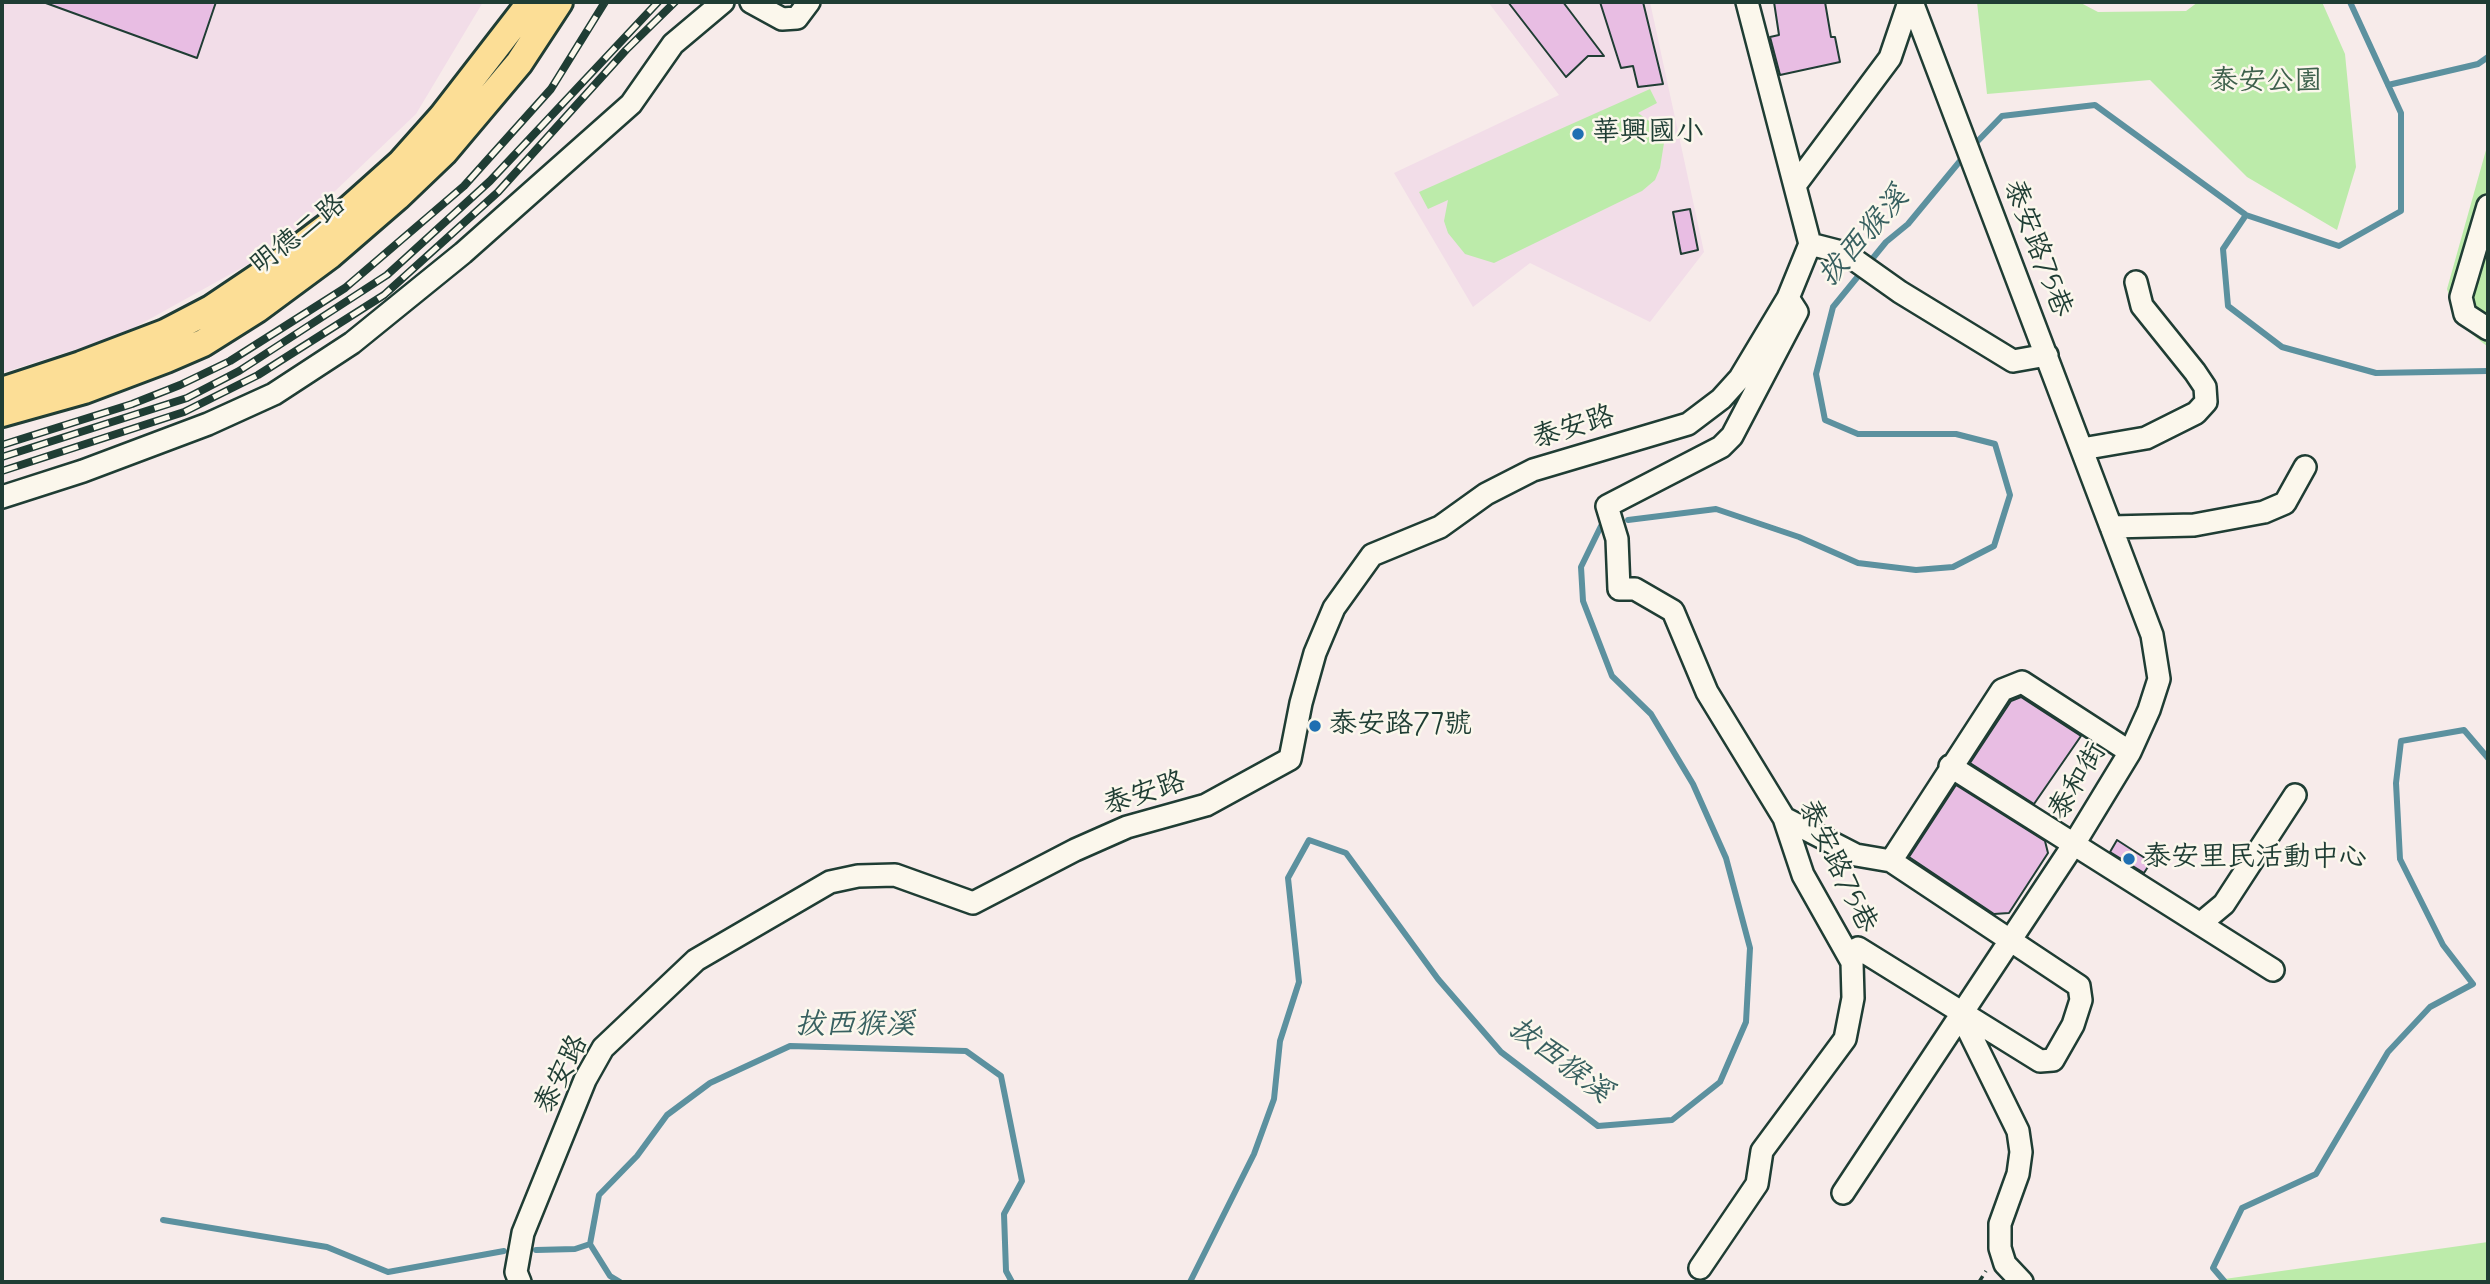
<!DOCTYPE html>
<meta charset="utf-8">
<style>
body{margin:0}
#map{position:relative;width:2490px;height:1284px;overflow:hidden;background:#f7ebea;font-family:Mynerve,sans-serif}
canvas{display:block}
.frame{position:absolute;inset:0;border:4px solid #1f3d34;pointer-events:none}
</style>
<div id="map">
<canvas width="2490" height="1284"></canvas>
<div class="frame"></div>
</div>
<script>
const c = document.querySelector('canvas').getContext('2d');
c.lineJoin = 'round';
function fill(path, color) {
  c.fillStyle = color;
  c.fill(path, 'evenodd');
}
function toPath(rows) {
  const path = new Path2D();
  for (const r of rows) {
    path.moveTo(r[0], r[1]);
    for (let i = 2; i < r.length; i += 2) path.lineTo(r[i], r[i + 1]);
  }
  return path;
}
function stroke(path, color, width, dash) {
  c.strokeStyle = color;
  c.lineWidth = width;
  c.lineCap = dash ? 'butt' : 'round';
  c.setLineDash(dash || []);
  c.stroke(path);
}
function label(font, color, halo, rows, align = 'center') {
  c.font = font + ' Mynerve,"LXGW WenKai TC",sans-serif';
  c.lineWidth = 5;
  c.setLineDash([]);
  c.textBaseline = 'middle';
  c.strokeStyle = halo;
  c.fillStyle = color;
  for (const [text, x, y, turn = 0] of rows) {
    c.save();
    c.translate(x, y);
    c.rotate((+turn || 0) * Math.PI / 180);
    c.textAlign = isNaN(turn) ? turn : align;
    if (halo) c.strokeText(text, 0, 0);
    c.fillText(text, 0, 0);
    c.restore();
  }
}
const built = toPath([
 [2,2,483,2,416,114,272,251,121,335,2,373],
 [1488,2,1650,2,1704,252,1650,322,1530,263,1473,307,1394,173,1559,95]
]);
const green = toPath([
 [1977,2,2079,2,2098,12,2186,11,2198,2,2322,2,2345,54,2356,167,2337,230,2247,177,2150,80,1987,94],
 [1650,89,1657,103,1638,113,1659,128,1664,143,1660,168,1655,180,1642,191,1494,263,1465,254,1448,233,1444,221,1448,200,1428,209,1419,192],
 [2488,143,2488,347,2458,323,2447,289],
 [2488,1242,2488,1282,2203,1282]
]);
const stream = toPath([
 [2388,85,2478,64,2488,57],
 [1972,147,2002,116,2095,105,2246,215,2339,246,2401,211,2401,113,2350,2],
 [2246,215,2223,249,2228,306,2282,347,2376,373,2488,371],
 [1628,520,1716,509,1799,537,1858,563,1916,570,1953,567,1994,546,2010,495,1995,444,1956,434,1858,434,1825,420,1816,374,1833,307,1886,242,1908,224,1965,155],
 [163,1220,327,1247,388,1272,504,1251],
 [536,1250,575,1249,590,1244],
 [620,1282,610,1276,590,1244,599,1195,637,1156,667,1115,710,1083,790,1046,966,1051,1001,1076,1022,1181,1004,1214,1006,1271,1012,1282],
 [1190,1282,1254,1154,1274,1099,1280,1041,1299,982,1288,878,1309,840,1346,853,1438,979,1501,1052,1598,1126,1672,1120,1720,1082,1746,1022,1750,948,1726,858,1693,784,1651,714,1612,676,1583,601,1581,567,1601,526],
 [2225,1282,2213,1268,2242,1208,2316,1174,2388,1052,2430,1007,2473,984,2443,945,2400,859,2396,783,2401,741,2464,730,2488,758]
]);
const building = toPath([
 [43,2,216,2,197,58,43,2],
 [1508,2,1563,2,1604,56,1588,56,1566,77,1508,2],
 [1600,2,1643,2,1663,84,1638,87,1633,66,1621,68,1600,2],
 [1774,2,1825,2,1831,37,1835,37,1840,62,1780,75,1770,37,1779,35,1774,2],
 [1690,209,1698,250,1681,254,1673,212,1690,209],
 [2021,697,2081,736,2034,804,1970,763,2011,701,2021,697],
 [1956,785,2045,841,2048,853,2009,913,1994,914,1909,857,1956,785],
 [2117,840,2151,862,2144,873,2110,852,2117,840]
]);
const path = toPath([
 [1979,1282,1986,1271]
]);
const minor = toPath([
 [751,2,782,19,797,18,809,2],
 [1796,184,1890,58,1909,2],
 [2488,206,2461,297,2465,314,2488,329],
 [1810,244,1845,253,1900,292,2013,361,2047,355],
 [2082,449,2146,438,2196,413,2206,402,2205,387,2195,372,2142,306,2136,282],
 [2,497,83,471,208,424,274,394,352,343,463,253,631,104,673,44,723,2],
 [2111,527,2194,525,2264,512,2285,503,2305,467],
 [1950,766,2273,970],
 [1784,818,1856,855,1891,861,2079,986,2081,1000,2073,1025,2053,1060,2040,1061,1858,948],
 [1891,861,2002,690,2022,682,2130,752],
 [2200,924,2224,904,2295,795],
 [1960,1013,2018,1131,2021,1152,2018,1174,2000,1224,2000,1248,2005,1264,2022,1282],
 [1843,1193,2074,844,2130,752,2149,710,2159,679,2152,635,1912,2],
 [1700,1268,1757,1184,1762,1151,1845,1039,1853,998,1852,962,1803,875,1784,818,1707,692,1673,611,1635,589,1619,589,1617,539,1607,506,1721,447,1732,436,1797,312,1788,298],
 [520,1282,516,1272,523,1233,585,1080,603,1048,696,960,830,882,858,876,895,875,973,903,1075,850,1127,827,1206,805,1290,759,1301,703,1315,653,1334,608,1372,555,1440,527,1486,494,1533,470,1688,424,1721,399,1740,378,1788,298,1810,244,1747,2]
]);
const major = toPath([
 [2,391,81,365,165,333,211,309,278,264,344,214,401,163,442,117,531,2],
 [2,413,84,390,166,359,203,343,257,309,330,255,397,197,444,152,519,63,559,2]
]);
const rail = toPath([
 [2,445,132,404,180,385,230,361,345,288,464,186,551,89,605,2],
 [2,457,187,398,239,371,387,275,490,181,658,2],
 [2,471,184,412,258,375,384,295,498,192,626,50,675,2]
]);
const markers = [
 [1578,134,7,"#1f6fb2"],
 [1315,726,7,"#1f6fb2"],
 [2129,859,7,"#1f6fb2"]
];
const parkNames = [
 ["泰安公園",2266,83]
];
const poiNames = [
 ["華興國小",1592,134],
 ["泰安路77號",1329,726],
 ["泰安里民活動中心",2143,859]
];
const streetNames = [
 ["明德二路",299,236,-38],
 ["泰安路75巷",2036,249,69],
 ["泰安路",1574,429,-17],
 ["泰和街",2079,782,-59],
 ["泰安路",1145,795,-18],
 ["泰安路75巷",1836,867,64],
 ["泰安路",563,1075,-63]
];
const waterNames = [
 ["拔西猴溪",1865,238,-49],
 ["拔西猴溪",855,1027],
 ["拔西猴溪",1559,1062,37]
];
fill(built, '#f2dde8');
fill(green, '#bcebaa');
stroke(stream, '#5c919f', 6);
fill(building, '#e8bde3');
stroke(building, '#1f3d34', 2);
stroke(minor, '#1f3d34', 26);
stroke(major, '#1f3d34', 32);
stroke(path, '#1f3d34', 3.5, [7, 5]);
stroke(minor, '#fbf7ec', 21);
stroke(major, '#fcde96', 26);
stroke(rail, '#1f3d34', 8);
stroke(rail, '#fbf7ec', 5, [16]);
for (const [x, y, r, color] of markers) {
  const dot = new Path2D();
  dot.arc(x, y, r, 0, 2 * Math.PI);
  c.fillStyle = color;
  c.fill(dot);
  stroke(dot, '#fbf7ec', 2.5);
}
label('28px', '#3e604c', '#fbf7ec', parkNames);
label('28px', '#1f3d34', '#fbf7ec', poiNames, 'left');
label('28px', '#1f3d34', '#fbf7ec', streetNames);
label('italic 30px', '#386060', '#fbf7ec', waterNames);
</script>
